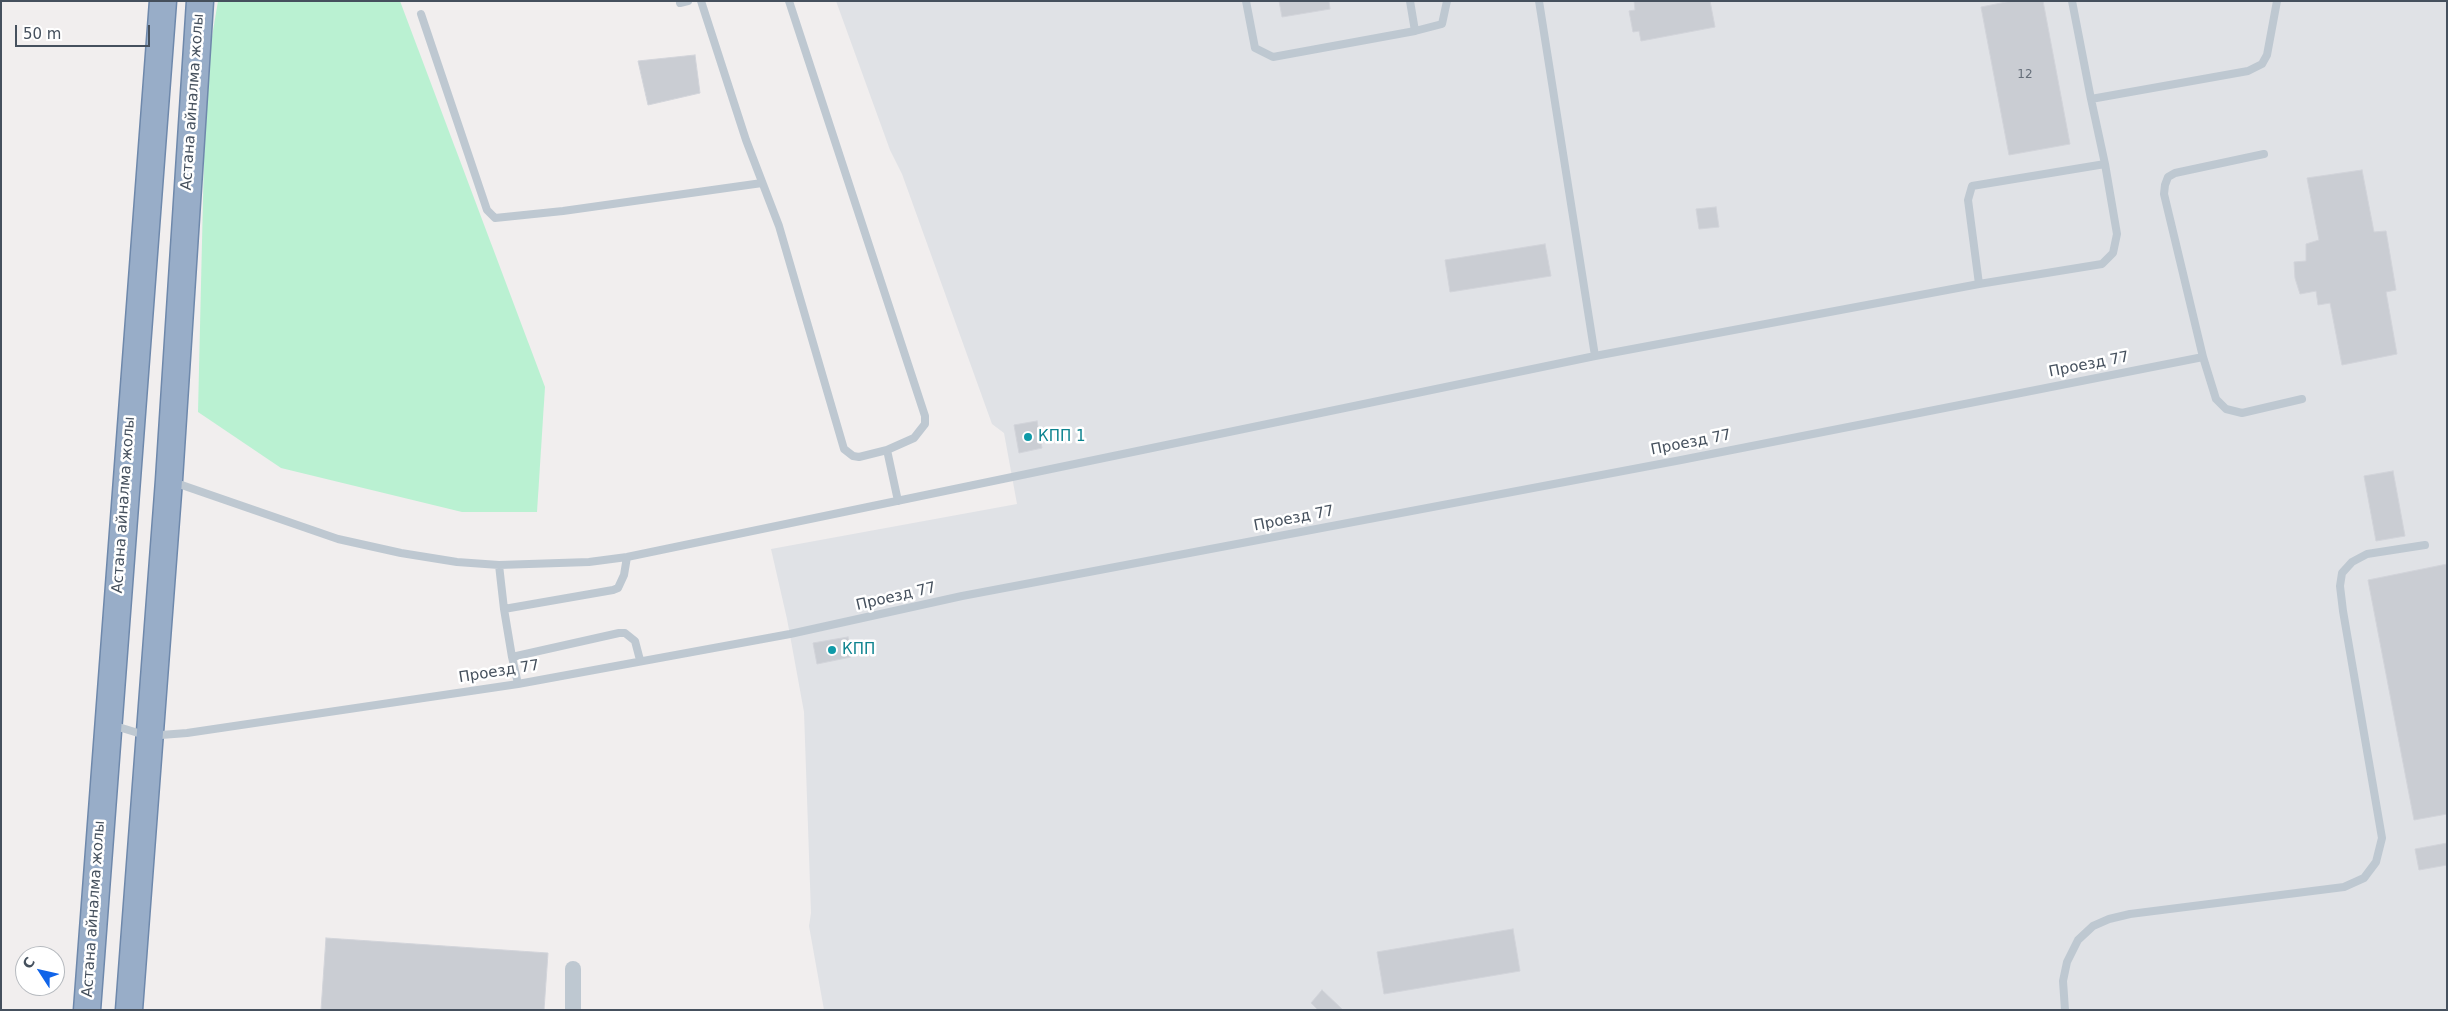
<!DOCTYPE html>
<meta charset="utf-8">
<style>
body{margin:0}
#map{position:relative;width:2448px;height:1011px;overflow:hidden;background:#f1eeee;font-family:"DejaVu Sans",sans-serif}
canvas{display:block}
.frame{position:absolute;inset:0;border:2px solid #45505d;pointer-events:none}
.north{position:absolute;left:15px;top:946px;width:50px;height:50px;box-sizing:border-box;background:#fff;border:1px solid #b5b9be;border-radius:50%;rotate:305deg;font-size:14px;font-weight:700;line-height:20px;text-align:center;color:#45505d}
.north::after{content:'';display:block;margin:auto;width:18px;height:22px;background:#1064e9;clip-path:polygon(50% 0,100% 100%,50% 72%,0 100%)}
.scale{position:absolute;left:15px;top:25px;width:135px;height:22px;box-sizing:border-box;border:2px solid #45505d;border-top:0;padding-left:6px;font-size:15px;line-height:18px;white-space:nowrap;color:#45505d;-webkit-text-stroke:4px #fff;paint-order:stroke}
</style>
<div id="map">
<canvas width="2448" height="1011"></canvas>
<div class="frame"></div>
<div class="north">С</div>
<div class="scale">50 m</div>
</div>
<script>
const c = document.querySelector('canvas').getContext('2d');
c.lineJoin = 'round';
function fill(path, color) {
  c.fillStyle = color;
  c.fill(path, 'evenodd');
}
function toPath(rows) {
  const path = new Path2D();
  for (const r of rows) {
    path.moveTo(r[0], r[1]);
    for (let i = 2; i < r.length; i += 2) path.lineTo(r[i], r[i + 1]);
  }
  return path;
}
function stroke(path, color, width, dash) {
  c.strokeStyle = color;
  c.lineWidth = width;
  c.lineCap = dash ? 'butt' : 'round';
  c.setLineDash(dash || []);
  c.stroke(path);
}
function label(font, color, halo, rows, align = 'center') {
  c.font = font + ' "DejaVu Sans",sans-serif';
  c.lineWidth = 5;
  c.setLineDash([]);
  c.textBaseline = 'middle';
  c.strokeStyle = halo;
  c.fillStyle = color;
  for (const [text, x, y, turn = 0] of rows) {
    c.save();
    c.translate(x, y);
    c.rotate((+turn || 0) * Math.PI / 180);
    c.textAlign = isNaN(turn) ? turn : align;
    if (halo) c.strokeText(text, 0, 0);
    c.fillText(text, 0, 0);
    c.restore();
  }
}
const airport = toPath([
 [836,1,2447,1,2447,1010,824,1010,809,926,811,913,804,712,787,619,771,549,1017,504,1004,433,992,424,902,174,890,150]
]);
const green = toPath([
 [218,1,400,1,545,387,537,512,462,512,281,468,198,412,206,72]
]);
const building = toPath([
 [1279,1,1329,1,1330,9,1282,17,1279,1],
 [1634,1,1710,1,1715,27,1641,41,1639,31,1633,32,1629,11,1635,10,1634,1],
 [2011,1,2043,1,2070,144,2009,155,1981,7,2011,1],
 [695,55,700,93,648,105,638,61,695,55],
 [2362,170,2374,232,2386,231,2396,290,2386,292,2397,354,2342,365,2330,303,2318,305,2316,291,2300,294,2295,278,2294,262,2306,261,2306,244,2319,240,2307,178,2362,170],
 [1716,207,1719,227,1699,229,1696,209,1716,207],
 [1545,244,1551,276,1450,292,1445,260,1545,244],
 [1037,421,1042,448,1019,453,1014,425,1037,421],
 [2393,471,2405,536,2376,541,2364,476,2393,471],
 [2447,564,2447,814,2414,820,2368,580,2447,564],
 [848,637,851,657,817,664,813,643,848,637],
 [2447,843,2447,865,2419,870,2415,849,2447,843],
 [1513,929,1520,971,1384,994,1377,952,1513,929],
 [326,938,548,953,544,1010,321,1010,326,938],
 [1322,990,1343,1010,1318,1010,1311,1003,1322,990]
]);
const service = toPath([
 [701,1,746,140,779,226,844,449,853,456,859,457,887,450,898,501],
 [789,1,925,416,925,424,914,438,887,450],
 [1246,1,1255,48,1273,57,1415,31,1410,1],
 [1539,1,1595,356],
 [2072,1,2091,99],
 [680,3,688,1],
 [421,14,487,210,495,218,563,211,762,183],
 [1415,31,1442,24,1447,1],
 [1979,284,1968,200,1972,186,2105,164],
 [2203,357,2216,399,2226,409,2242,413,2302,399],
 [173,482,338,539,401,553,457,562,499,565,589,562,627,557,1595,356,1979,284,2102,264,2113,253,2117,234,2105,164,2091,99,2248,71,2262,64,2267,55,2277,1],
 [627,557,624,575,618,588,613,590,504,609,512,657,619,633,625,633,635,641,640,660],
 [499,565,504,609],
 [512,657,518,684],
 [112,725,148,736,187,733,518,684,790,634,962,596,1681,460,2203,357,2164,194,2165,185,2168,177,2175,173,2264,154],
 [2065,1010,2063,981,2067,962,2078,940,2093,926,2109,919,2130,914,2344,887,2364,878,2376,862,2382,838,2343,611,2340,586,2342,573,2352,562,2367,554,2425,545]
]);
const minor = toPath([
 [573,969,573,1010]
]);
const trunk = toPath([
 [87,1010,163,1],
 [129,1010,169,480,200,1]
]);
const markers = [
 [1028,437,5,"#0f9aa8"],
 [832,650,5,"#0f9aa8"]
];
const numberNames = [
 ["12",2025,75]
];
const streetNames = [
 ["Астана айналма жолы",193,102,-86],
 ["Проезд 77",2089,365,-11],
 ["Проезд 77",1691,443,-11],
 ["Астана айналма жолы",124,505,-86],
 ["Проезд 77",1294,519,-11],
 ["Проезд 77",896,597,-13],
 ["Проезд 77",499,672,-9],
 ["Астана айналма жолы",94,909,-86]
];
const cultureNames = [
 ["КПП 1",1038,437],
 ["КПП",842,650]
];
fill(airport, '#e0e2e6');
fill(green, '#baf1d2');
fill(building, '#cacdd3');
stroke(building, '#d2d4da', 1);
stroke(trunk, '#6e88ab', 29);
stroke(service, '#bec8d1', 8);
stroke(minor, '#bec8d1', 16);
stroke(trunk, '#98adc8', 26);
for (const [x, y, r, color] of markers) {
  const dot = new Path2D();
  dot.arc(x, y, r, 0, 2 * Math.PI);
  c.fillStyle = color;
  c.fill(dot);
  stroke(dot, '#fff', 2);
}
label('12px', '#666f7a', null, numberNames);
label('15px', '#45505d', '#fff', streetNames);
label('15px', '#0d838f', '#fff', cultureNames, 'left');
</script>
